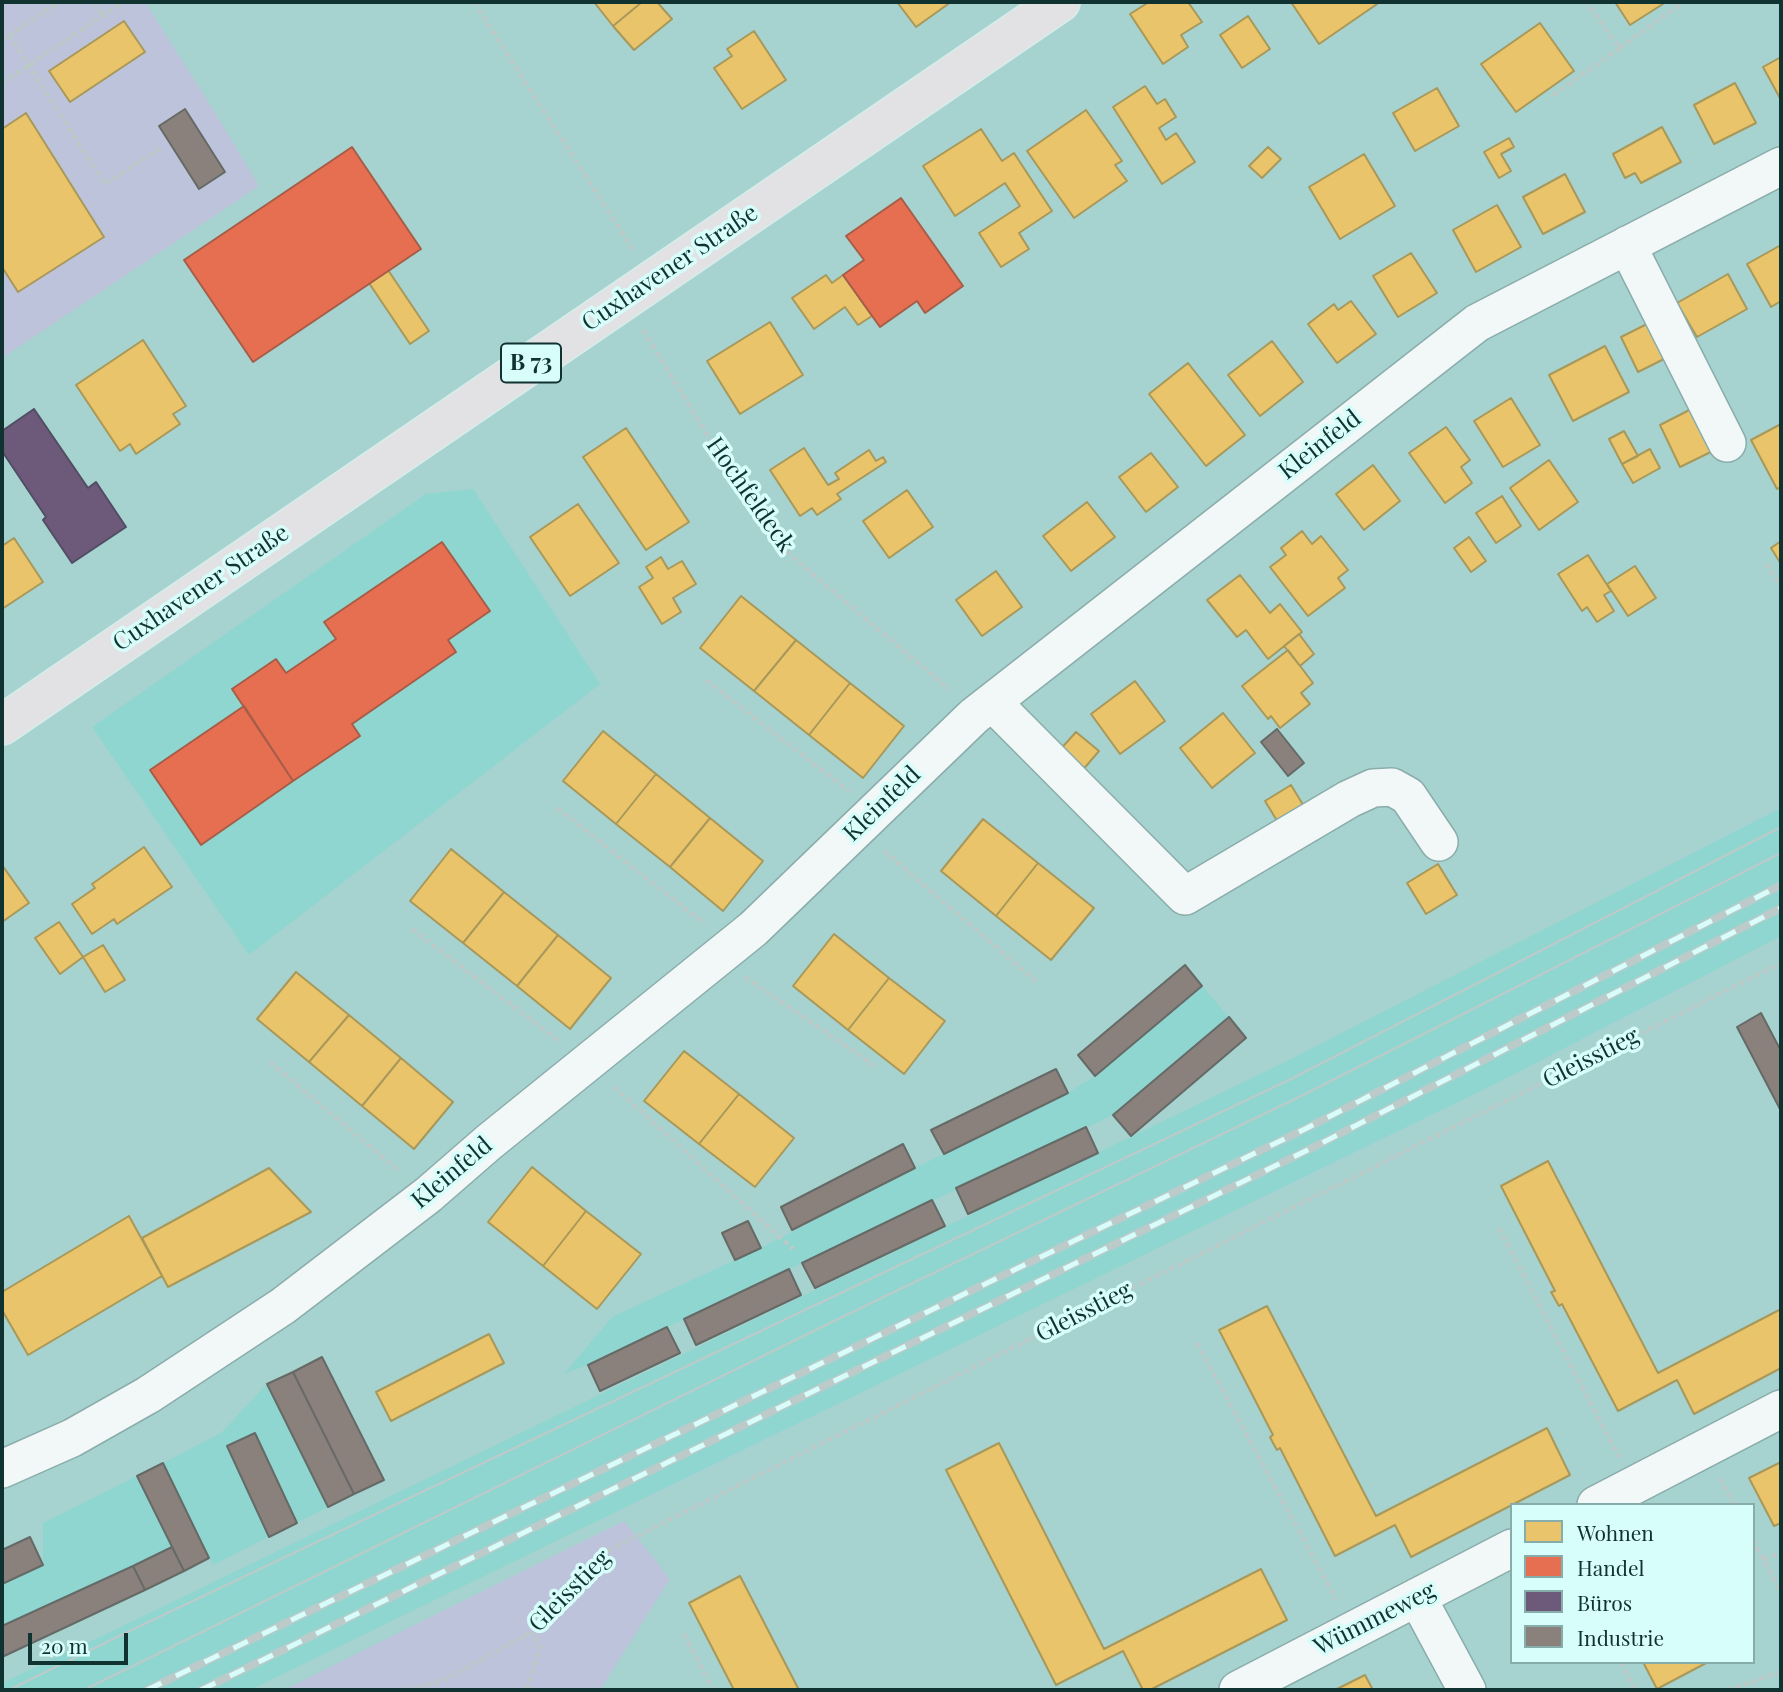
<!DOCTYPE html>
<meta charset="utf-8">
<style>
body{margin:0}
#map{position:relative;width:1783px;height:1692px;overflow:hidden;background:#a6d2cf;font-family:"Playfair Display",serif}
canvas{display:block}
.frame{position:absolute;inset:0;border:4px solid #103331;pointer-events:none}
.legend{position:absolute;left:1510px;top:1503px;width:245px;height:161px;box-sizing:border-box;background:#d7fefa;border:2px solid #87adaa;margin:0;padding:9px 12px;list-style:none;font-size:21px;color:#103331}
.legend li{display:flex;align-items:center;gap:14px;height:35px}
.legend b{width:35px;border:2px solid #87adaa}
.scale{position:absolute;left:28px;top:1633px;width:100px;height:32px;box-sizing:border-box;border:4px solid #103331;border-top:0;padding-left:9px;font-size:21px;line-height:24px;white-space:nowrap;color:#103331;-webkit-text-stroke:5px #d7fefa;paint-order:stroke}
</style>
<div id="map">
<canvas width="1783" height="1692"></canvas>
<div class="frame"></div>
<ul class="legend">
<li><b style="height:19px;background:#e9c46a"></b>Wohnen</li>
<li><b style="height:19px;background:#e76f51"></b>Handel</li>
<li><b style="height:19px;background:#6d597a"></b>Büros</li>
<li><b style="height:19px;background:#8a817c"></b>Industrie</li>
</ul>
<div class="scale">20 m</div>
</div>
<script>
const c = document.querySelector('canvas').getContext('2d');
c.lineJoin = 'round';
function fill(path, color) {
  c.fillStyle = color;
  c.fill(path, 'evenodd');
}
function toPath(rows) {
  const path = new Path2D();
  for (const r of rows) {
    path.moveTo(r[0], r[1]);
    for (let i = 2; i < r.length; i += 2) path.lineTo(r[i], r[i + 1]);
  }
  return path;
}
function stroke(path, color, width, dash) {
  c.strokeStyle = color;
  c.lineWidth = width;
  c.lineCap = dash ? 'butt' : 'round';
  c.setLineDash(dash || []);
  c.stroke(path);
}
function label(font, color, halo, rows, align = 'center') {
  c.font = font + ' "Playfair Display",serif';
  c.lineWidth = 7;
  c.setLineDash([]);
  c.textBaseline = 'middle';
  c.strokeStyle = halo;
  c.fillStyle = color;
  for (const [text, x, y, turn = 0] of rows) {
    c.save();
    c.translate(x, y);
    c.rotate((+turn || 0) * Math.PI / 180);
    c.textAlign = isNaN(turn) ? turn : align;
    if (halo) c.strokeText(text, 0, 0);
    c.fillText(text, 0, 0);
    c.restore();
  }
}
const built = toPath([
 [473,489,600,684,249,955,92,727,426,494],
 [1781,808,1781,936,1499,1082,250,1690,2,1690,2,1683,121,1627,1287,1061],
 [1202,986,1229,1017,1113,1115,588,1365,565,1373,612,1317,761,1248,915,1168,1068,1093,1095,1076],
 [267,1384,328,1507,213,1565,163,1463,221,1433],
 [137,1476,171,1547,2,1626,2,1584,43,1565,43,1523]
]);
const green = toPath([
 [2,2,145,2,214,111,259,186,2,358],
 [624,1521,670,1579,600,1690,284,1690]
]);
const homes = toPath([
 [594,2,642,2,613,26,594,2],
 [642,2,657,2,672,19,634,50,613,26,642,2],
 [897,2,951,2,916,27,897,2],
 [1149,2,1188,2,1202,22,1181,35,1188,47,1163,64,1130,14,1149,2],
 [1291,2,1380,2,1319,44,1291,2],
 [1615,2,1666,2,1630,25,1615,2],
 [1248,16,1270,49,1242,68,1220,35,1248,16],
 [124,21,145,52,70,102,49,71,124,21],
 [1540,23,1574,71,1516,112,1481,64,1540,23],
 [754,31,786,80,742,109,714,68,732,56,727,49,754,31],
 [1781,57,1781,100,1763,67,1781,57],
 [1735,83,1756,123,1714,144,1694,105,1735,83],
 [1145,86,1157,104,1165,99,1176,117,1159,128,1166,140,1176,133,1195,162,1162,184,1113,107,1145,86],
 [1437,88,1459,126,1415,151,1393,113,1437,88],
 [1086,110,1122,161,1115,165,1127,181,1074,218,1027,151,1086,110],
 [26,113,104,237,18,292,2,267,2,129,26,113],
 [1662,127,1681,162,1641,183,1635,173,1625,178,1613,154,1662,127],
 [981,129,1002,161,1014,153,1052,211,1019,233,1029,249,1001,267,979,233,1020,206,1005,183,955,216,923,166,981,129],
 [1509,138,1514,147,1501,154,1511,171,1499,178,1484,152,1509,138],
 [1268,147,1281,159,1262,178,1249,166,1268,147],
 [1364,154,1395,206,1340,239,1309,187,1364,154],
 [1565,174,1585,212,1543,234,1523,197,1565,174],
 [1497,205,1521,247,1476,272,1453,230,1497,205],
 [1781,245,1781,301,1771,307,1747,264,1781,245],
 [1411,253,1437,293,1398,317,1373,276,1411,253],
 [388,270,429,331,410,344,369,283,388,270],
 [1728,274,1747,309,1697,337,1677,303,1728,274],
 [826,275,832,283,843,275,872,316,858,325,845,307,814,329,792,298,826,275],
 [1351,301,1376,334,1337,363,1308,324,1334,304,1338,310,1351,301],
 [1661,317,1678,352,1638,372,1621,337,1661,317],
 [770,322,803,375,740,414,707,361,770,322],
 [143,340,186,406,173,414,180,424,136,454,130,444,120,451,76,385,143,340],
 [1272,341,1303,382,1260,416,1228,375,1272,341],
 [1605,346,1629,392,1573,421,1549,375,1605,346],
 [1188,363,1245,435,1206,466,1149,394,1188,363],
 [1511,398,1540,445,1503,467,1474,421,1511,398],
 [1701,404,1721,447,1680,467,1660,425,1701,404],
 [1781,424,1781,487,1777,489,1751,440,1781,424],
 [1446,427,1470,460,1461,467,1472,483,1445,503,1409,453,1446,427],
 [626,428,689,522,646,550,583,457,626,428],
 [1624,431,1638,456,1622,464,1609,439,1624,431],
 [804,448,828,485,839,479,835,473,869,450,876,461,883,457,886,462,837,494,841,499,817,515,812,508,800,516,770,470,804,448],
 [1650,449,1660,468,1633,483,1622,464,1650,449],
 [1151,453,1178,487,1146,512,1119,477,1151,453],
 [1549,460,1578,502,1539,530,1510,488,1549,460],
 [1373,465,1400,501,1364,530,1336,494,1373,465],
 [907,490,933,527,889,558,863,521,907,490],
 [1502,496,1521,526,1496,543,1476,513,1502,496],
 [1087,502,1115,537,1071,571,1043,536,1087,502],
 [578,504,619,563,570,596,530,537,578,504],
 [1302,531,1312,544,1321,536,1348,570,1338,578,1345,588,1308,616,1270,567,1286,555,1281,548,1302,531],
 [1469,537,1486,561,1471,572,1454,548,1469,537],
 [14,538,43,582,2,609,2,546,14,538],
 [1781,541,1781,564,1771,548,1781,541],
 [1588,555,1611,591,1604,595,1614,611,1597,622,1587,607,1582,611,1558,574,1588,555],
 [661,557,668,569,682,561,696,584,673,598,681,612,662,624,639,587,653,578,646,567,661,557],
 [1635,566,1656,598,1628,616,1607,584,1635,566],
 [996,571,1022,607,982,636,956,600,996,571],
 [1240,575,1270,613,1280,604,1302,632,1268,659,1246,630,1237,637,1207,600,1240,575],
 [741,596,796,640,754,691,700,648,741,596],
 [1299,634,1314,654,1300,666,1284,646,1299,634],
 [796,640,850,683,809,735,754,691,796,640],
 [1288,650,1313,683,1301,693,1310,704,1280,728,1271,716,1268,719,1242,686,1288,650],
 [1135,681,1165,721,1120,754,1091,714,1135,681],
 [850,683,904,726,863,778,809,735,850,683],
 [1223,713,1255,753,1212,788,1180,748,1223,713],
 [603,731,656,774,616,824,563,781,603,731],
 [1076,732,1099,751,1081,772,1058,752,1076,732],
 [656,774,710,818,670,867,616,824,656,774],
 [1291,785,1305,808,1279,824,1265,801,1291,785],
 [710,818,763,861,723,911,670,867,710,818],
 [983,819,1038,863,996,916,941,871,983,819],
 [144,847,172,887,117,924,114,919,92,934,72,904,95,888,92,884,144,847],
 [451,849,504,892,463,943,410,901,451,849],
 [1038,863,1094,908,1051,960,996,916,1038,863],
 [1438,864,1457,895,1426,914,1407,883,1438,864],
 [2,865,29,903,2,922,2,865],
 [504,892,558,935,517,986,463,943,504,892],
 [59,922,83,957,60,974,35,938,59,922],
 [834,934,889,978,848,1030,793,986,834,934],
 [558,935,611,978,570,1029,517,986,558,935],
 [103,945,125,980,105,992,83,957,103,945],
 [296,972,349,1015,309,1062,257,1019,296,972],
 [889,978,945,1021,904,1074,848,1030,889,978],
 [349,1015,401,1058,362,1106,309,1062,349,1015],
 [684,1051,739,1094,699,1144,644,1101,684,1051],
 [401,1058,453,1102,414,1149,362,1106,401,1058],
 [739,1094,794,1138,755,1187,699,1144,739,1094],
 [1548,1161,1658,1373,1781,1309,1781,1368,1694,1414,1677,1380,1618,1411,1562,1304,1559,1306,1551,1292,1555,1291,1501,1186,1548,1161],
 [532,1167,586,1211,543,1266,488,1222,532,1167],
 [269,1168,311,1212,168,1287,142,1238,269,1168],
 [586,1211,641,1254,597,1309,543,1266,586,1211],
 [129,1216,162,1276,28,1355,2,1310,2,1292,129,1216],
 [1267,1306,1376,1516,1547,1428,1570,1475,1411,1557,1395,1525,1335,1556,1280,1448,1277,1450,1273,1443,1270,1437,1273,1435,1219,1330,1267,1306],
 [489,1334,504,1363,391,1421,376,1392,489,1334],
 [999,1443,1104,1649,1261,1569,1287,1620,1150,1690,1143,1690,1123,1651,1056,1685,946,1470,999,1443],
 [1781,1462,1781,1523,1774,1526,1749,1478,1781,1462],
 [740,1576,799,1690,734,1690,689,1603,740,1576],
 [1643,1662,1708,1662,1657,1689,1643,1662],
 [1365,1675,1373,1690,1335,1690,1365,1675]
]);
const shops = toPath([
 [352,147,421,249,253,362,184,260,352,147],
 [901,198,963,286,925,313,917,301,880,327,843,275,864,260,846,236,901,198],
 [442,542,490,611,448,640,456,652,352,724,360,736,293,781,232,689,276,659,286,673,336,639,324,622,442,542],
 [244,706,293,781,201,845,150,770,244,706]
]);
const offices = toPath([
 [34,409,88,488,96,482,126,527,72,563,43,520,46,517,2,451,2,431,34,409]
]);
const industry = toPath([
 [185,109,225,172,199,189,159,126,185,109],
 [1277,729,1304,763,1288,776,1261,742,1277,729],
 [1185,965,1202,986,1095,1076,1078,1055,1185,965],
 [1761,1013,1781,1051,1781,1111,1737,1027,1761,1013],
 [1229,1017,1246,1038,1131,1136,1113,1115,1229,1017],
 [1056,1069,1068,1093,944,1154,931,1130,1056,1069],
 [1086,1127,1098,1153,968,1214,956,1188,1086,1127],
 [903,1144,915,1168,792,1230,781,1207,903,1144],
 [932,1200,945,1226,815,1288,802,1263,932,1200],
 [748,1221,761,1248,735,1260,722,1233,748,1221],
 [789,1269,801,1295,696,1345,684,1319,789,1269],
 [667,1327,680,1353,600,1391,588,1365,667,1327],
 [322,1357,384,1480,354,1494,293,1372,322,1357],
 [293,1372,354,1494,328,1507,267,1384,293,1372],
 [255,1433,297,1523,269,1537,227,1446,255,1433],
 [163,1463,209,1558,184,1571,137,1476,163,1463],
 [30,1537,43,1565,2,1584,2,1550,30,1537],
 [172,1547,184,1571,145,1590,133,1566,172,1547],
 [133,1566,145,1590,2,1657,2,1626,133,1566]
]);
const path = toPath([
 [94,2,103,16],
 [474,2,633,250],
 [9,35,105,184,161,148],
 [2,40,59,2],
 [1620,48,1683,2],
 [2,83,123,2],
 [1553,95,1620,48,1586,2],
 [643,330,737,483,762,521,790,555,950,690],
 [1766,564,1781,587],
 [706,680,849,791],
 [557,808,705,924],
 [884,851,1038,983],
 [412,929,559,1041],
 [745,977,875,1066],
 [270,1062,400,1172],
 [614,1087,793,1249],
 [1499,1228,1619,1457],
 [1197,1343,1336,1599],
 [1720,1478,1734,1505],
 [1753,1540,1781,1592],
 [1764,1560,1781,1552],
 [684,1634,713,1690],
 [1621,1662,1635,1690],
 [410,1690,446,1679,532,1632,544,1621,592,1564,611,1549,1781,963],
 [527,1690,540,1646,532,1632],
 [1728,1690,1781,1672]
]);
const minor = toPath([
 [1627,245,1727,443],
 [992,702,1185,896,1349,799,1373,788,1392,787,1408,796,1439,842],
 [2,1469,72,1438,148,1395,283,1306,428,1195,489,1142,753,929,974,716,1477,323,1781,166],
 [1596,1505,1781,1409],
 [1417,1597,1467,1690],
 [1238,1690,1512,1548]
]);
const major = toPath([
 [2,725,1060,2]
]);
const tram = toPath([
 [9,1690,117,1637,1291,1079,1781,827],
 [84,1690,836,1320,1299,1097,1781,853]
]);
const rail = toPath([
 [147,1690,1307,1128,1781,885],
 [201,1690,1316,1146,1781,908]
]);
const shields = [
 [531,363,60]
];
const shieldNames = [
 ["B 73",531,363]
];
const streetNames = [
 ["Cuxhavener Straße",670,268,-34],
 ["Kleinfeld",1320,445,-38],
 ["Hochfeldeck",750,495,55],
 ["Cuxhavener Straße",201,588,-34],
 ["Kleinfeld",882,804,-44],
 ["Gleisstieg",1591,1058,-27],
 ["Kleinfeld",452,1173,-40],
 ["Gleisstieg",1084,1312,-27],
 ["Gleisstieg",570,1591,-45],
 ["Wümmeweg",1375,1619,-27]
];
fill(built, '#8fd6d1');
fill(green, '#bdc3db');
fill(homes, '#e9c46a');
stroke(homes, '#a89859', 2);
fill(shops, '#e76f51');
stroke(shops, '#a65d47', 2);
fill(offices, '#6d597a');
stroke(offices, '#514e64', 2);
fill(industry, '#8a817c');
stroke(industry, '#656a66', 2);
stroke(minor, '#8aadab', 40);
stroke(major, '#d7ebe9', 42);
stroke(path, '#bbcac8', 4.5, [5, 3.5]);
stroke(minor, '#f2f8f8', 37);
stroke(major, '#e2e1e3', 38);
stroke(tram, '#bccac9', 2);
stroke(rail, '#bccac9', 8);
stroke(rail, '#d7fefa', 5, [16]);
for (const [x, y, w] of shields) {
  const box = new Path2D();
  box.roundRect(x - w / 2, y - 19.5, w, 39, 5);
  c.fillStyle = '#d7fefa';
  c.fill(box);
  stroke(box, '#103331', 2);
}
label('bold 23px', '#103331', null, shieldNames);
label('24px', '#103331', '#d7fefa', streetNames);
</script>
